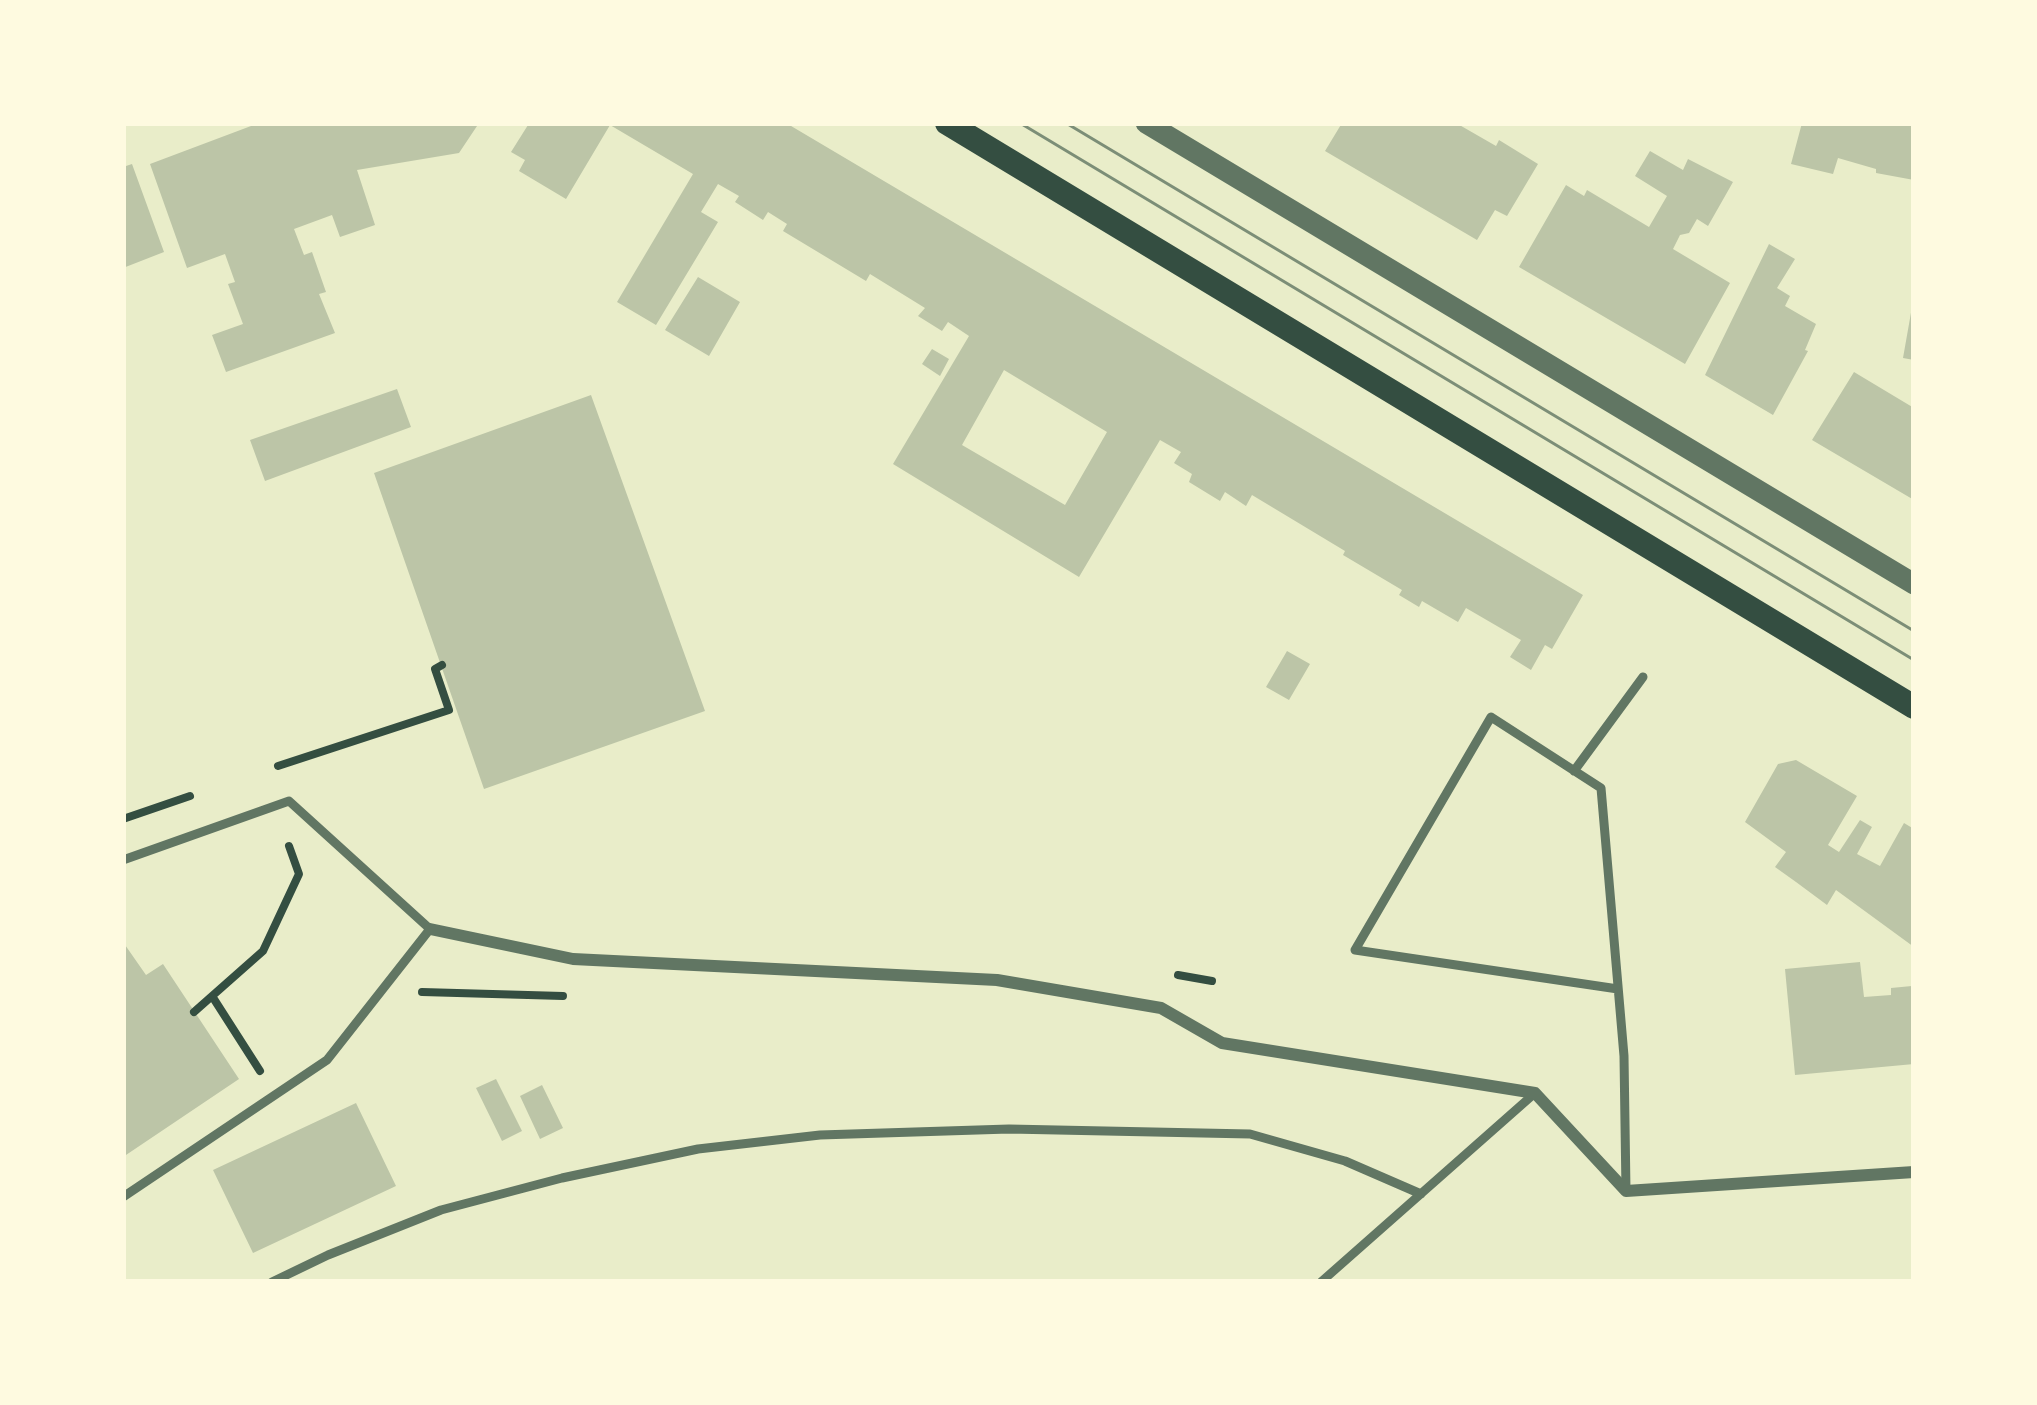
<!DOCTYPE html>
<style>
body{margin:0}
#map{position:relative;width:2037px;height:1405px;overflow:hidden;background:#e9edc9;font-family:Helvetica,sans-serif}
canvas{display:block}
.frame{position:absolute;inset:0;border:126px solid #fefae0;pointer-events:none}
</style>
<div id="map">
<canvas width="2037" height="1405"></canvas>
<div class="frame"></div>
</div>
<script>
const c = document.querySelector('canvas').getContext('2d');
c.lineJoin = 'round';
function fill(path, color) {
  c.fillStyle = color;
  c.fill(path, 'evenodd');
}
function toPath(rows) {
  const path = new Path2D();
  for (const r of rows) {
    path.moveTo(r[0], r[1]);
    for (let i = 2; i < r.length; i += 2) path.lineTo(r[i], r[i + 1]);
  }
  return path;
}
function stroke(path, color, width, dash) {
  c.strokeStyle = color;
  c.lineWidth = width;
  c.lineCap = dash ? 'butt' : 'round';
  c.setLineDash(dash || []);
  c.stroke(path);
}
const building = toPath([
 [259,123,479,123,459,153,357,170,375,225,340,237,332,215,294,229,304,255,312,252,326,292,319,294,335,333,226,372,212,335,243,324,228,284,235,282,225,254,187,268,150,164],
 [533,123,786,123,1583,595,1552,649,1545,645,1531,670,1510,657,1521,640,1466,608,1458,622,1422,601,1419,607,1399,595,1402,590,1343,555,1345,551,1252,495,1246,506,1225,492,1220,501,1189,482,1192,474,1174,463,1181,452,1160,440,1079,577,893,464,969,336,948,322,942,331,918,316,925,308,870,274,866,281,783,231,787,224,768,212,763,220,735,202,739,196,718,184,701,212,718,222,656,325,617,302,693,174,610,125,566,199,519,171,525,160,511,152,528,125,531,126],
 [1004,370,1107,432,1065,505,962,445],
 [1342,123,1456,123,1496,146,1499,140,1538,164,1507,216,1495,210,1477,240,1325,151],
 [1802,123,1914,123,1914,180,1876,173,1876,169,1838,158,1833,174,1791,164],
 [1650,151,1683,170,1688,159,1733,182,1708,226,1697,219,1689,233,1680,235,1673,249,1730,283,1685,364,1519,267,1566,185,1584,196,1587,190,1649,227,1667,196,1635,176],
 [132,164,164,252,123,268,123,167],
 [1769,244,1795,259,1777,288,1790,296,1785,306,1816,324,1805,350,1808,351,1773,415,1705,375],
 [698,277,740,302,709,356,665,330],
 [1912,307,1914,308,1914,360,1903,358],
 [932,349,949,359,940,376,922,364],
 [1854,372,1914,408,1914,500,1812,440],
 [397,389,411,427,265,481,250,440],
 [591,395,705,711,484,789,374,473],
 [1287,651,1310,664,1289,700,1266,687],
 [1796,760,1857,796,1828,845,1839,852,1860,820,1872,827,1857,854,1880,866,1904,823,1914,829,1914,947,1836,890,1827,905,1796,882,1775,867,1786,852,1745,822,1778,764],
 [123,942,146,975,163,964,239,1079,123,1157],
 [1860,962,1864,997,1891,995,1891,988,1912,986,1914,1064,1795,1075,1785,969],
 [496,1079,522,1131,502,1141,476,1088],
 [542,1085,563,1128,540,1139,520,1096],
 [356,1103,396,1186,253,1253,213,1170]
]);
const path = toPath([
 [278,766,449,710,435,669,442,665],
 [123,819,190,796],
 [1178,975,1212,981],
 [422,992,563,996],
 [212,996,260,1071],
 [194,1012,263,951,299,874,289,846]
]);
const service = toPath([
 [1574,771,1643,677],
 [123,860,289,801,430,929,327,1060,123,1197],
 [1618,989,1355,950,1491,717,1601,788,1624,1056,1626,1191],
 [272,1282,328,1255,441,1210,562,1178,698,1149,820,1135,1009,1129,1250,1134,1345,1161,1421,1194],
 [1321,1282,1535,1093]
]);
const minor = toPath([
 [430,929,573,959,997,980,1161,1008,1222,1043,1535,1093,1626,1191,1914,1172]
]);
const tertiary = toPath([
 [1146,123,1914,584]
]);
const secondary = toPath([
 [947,123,1914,707]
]);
const tram = toPath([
 [1020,123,1914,660],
 [1066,123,1914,631]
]);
fill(building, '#bcc5a7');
stroke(path, '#344e41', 8);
stroke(service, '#617663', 9);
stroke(minor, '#617663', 12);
stroke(tertiary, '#617663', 21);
stroke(secondary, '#344e41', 24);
stroke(tram, '#7c8e77', 3);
</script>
